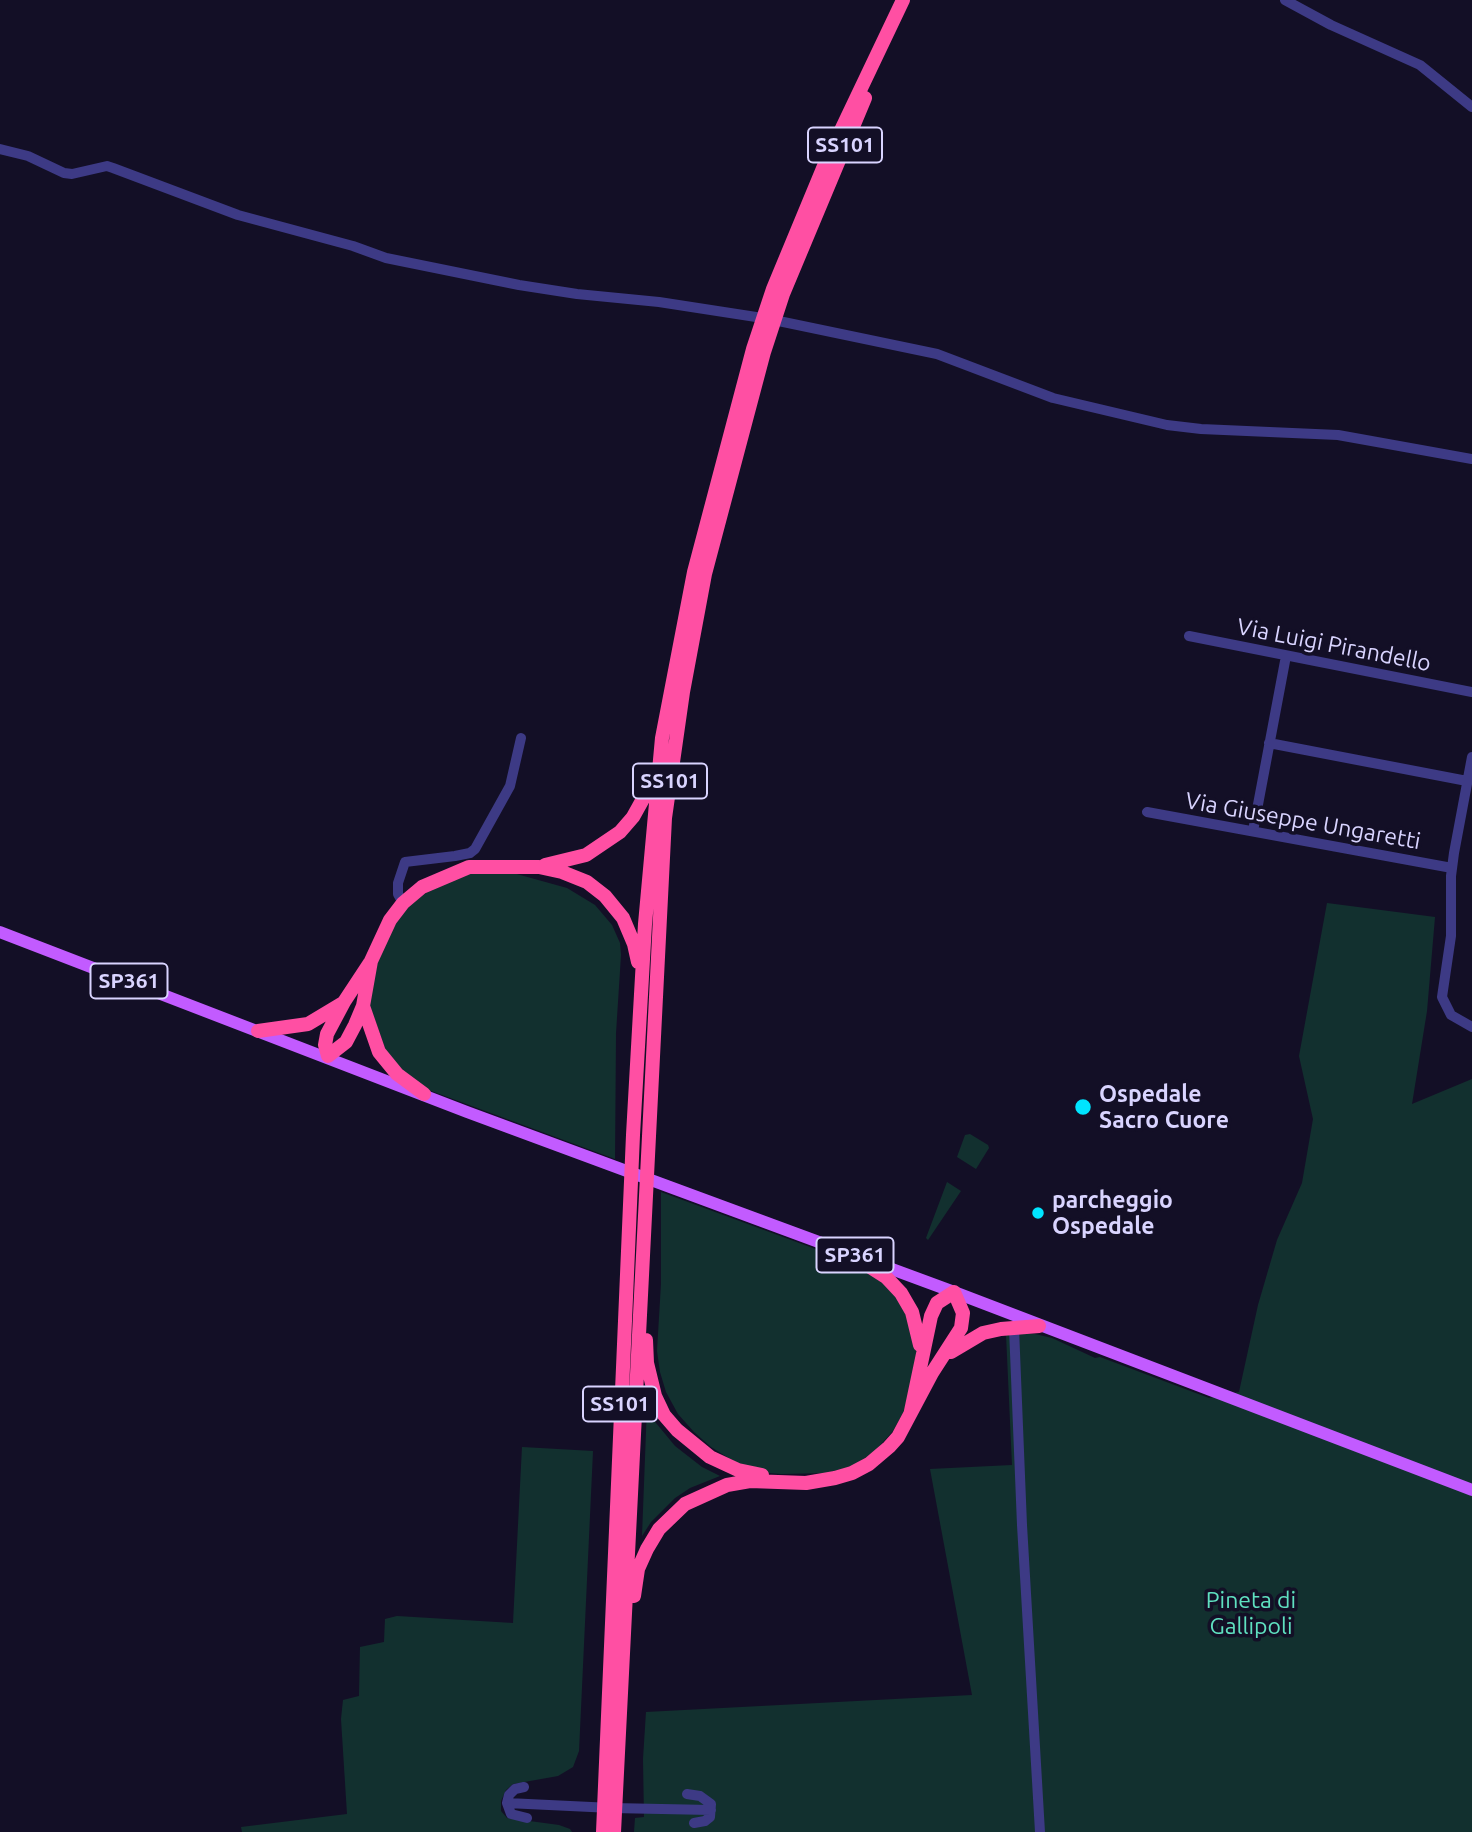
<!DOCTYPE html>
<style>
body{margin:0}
canvas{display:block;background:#130f26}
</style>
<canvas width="1472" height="1832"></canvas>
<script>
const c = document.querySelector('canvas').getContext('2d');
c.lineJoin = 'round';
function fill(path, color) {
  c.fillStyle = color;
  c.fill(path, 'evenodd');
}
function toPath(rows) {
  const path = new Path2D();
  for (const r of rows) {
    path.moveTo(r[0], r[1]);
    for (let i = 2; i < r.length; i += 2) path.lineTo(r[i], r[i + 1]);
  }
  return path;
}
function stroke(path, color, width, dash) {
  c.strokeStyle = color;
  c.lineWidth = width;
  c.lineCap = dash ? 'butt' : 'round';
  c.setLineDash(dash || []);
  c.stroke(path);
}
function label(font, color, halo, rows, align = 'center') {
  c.font = font + ' Ubuntu,sans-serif';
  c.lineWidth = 7;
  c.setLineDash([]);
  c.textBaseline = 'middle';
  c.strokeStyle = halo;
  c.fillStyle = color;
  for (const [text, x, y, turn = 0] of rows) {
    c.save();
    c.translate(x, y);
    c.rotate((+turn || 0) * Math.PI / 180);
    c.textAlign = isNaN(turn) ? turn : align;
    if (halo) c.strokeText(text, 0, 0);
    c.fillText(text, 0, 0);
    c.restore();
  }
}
const green = toPath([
 [482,871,513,873,567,888,595,905,612,925,620,943,621,955,616,1033,615,1159,426,1089,389,1059,369,1003,378,959,391,930,410,905,430,890,467,874],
 [1327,903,1435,917,1427,1011,1412,1104,1472,1079,1472,1832,634,1832,635,1818,644,1817,643,1759,646,1712,972,1695,930,1469,1012,1465,1006,1334,1035,1334,1052,1338,1095,1358,1100,1357,1209,1398,1239,1392,1258,1305,1277,1240,1302,1183,1313,1119,1299,1056],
 [970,1134,988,1145,989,1148,976,1169,957,1157,965,1135],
 [947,1182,961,1191,928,1240,926,1238],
 [661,1192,848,1261,871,1273,889,1286,903,1306,914,1337,917,1356,904,1411,893,1431,873,1453,852,1466,827,1473,781,1474,758,1472,740,1465,711,1447,694,1432,678,1414,666,1392,660,1372,657,1351,661,1284],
 [647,1406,656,1423,675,1446,702,1467,720,1476,690,1488,675,1498,651,1522,642,1536],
 [522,1447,593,1451,579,1751,573,1767,558,1776,513,1784,506,1790,501,1801,501,1811,507,1818,559,1825,570,1829,572,1832,242,1832,241,1827,347,1814,341,1719,343,1700,359,1696,360,1647,384,1642,385,1619,397,1616,513,1623]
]);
const minor = toPath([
 [1285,0,1331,25,1420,65,1472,107],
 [0,149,28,156,64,173,72,174,107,166,113,168,238,215,353,246,386,258,519,285,577,294,659,302,769,319,937,354,1053,398,1167,425,1201,429,1338,435,1472,459],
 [1189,636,1472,692],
 [1269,743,1467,781],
 [1472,757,1454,853,1451,876,1451,936,1442,997,1451,1015,1472,1027],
 [1147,812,1452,868],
 [1253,831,1286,656],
 [403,903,398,894,398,883,405,862,455,856,470,853,475,849,510,786,521,738],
 [1014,1328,1022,1525,1040,1832],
 [524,1787,515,1789,509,1795,507,1803,511,1814,527,1818],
 [687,1794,700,1796,711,1804,710,1817,705,1821,694,1823],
 [507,1803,612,1808,711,1810]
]);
const major = toPath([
 [0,932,467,1112,954,1292,1472,1490]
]);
const highway = toPath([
 [545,865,586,855,620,832,633,817,643,799,653,770],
 [371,961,363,1006,355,1025,346,1042,328,1056,325,1045,327,1034,344,1002,371,961,390,920,403,903,422,887,469,867,539,867,562,872,587,882,605,896,623,918,634,944,638,962],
 [363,1006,379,1052,397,1074,424,1094],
 [258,1031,308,1024,343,1003],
 [850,1254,886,1277,901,1293,912,1312,920,1345],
 [646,1340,647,1363,655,1396,664,1415,677,1430,710,1457,738,1470,762,1475],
 [951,1352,983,1333,1001,1329,1039,1326],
 [634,1596,638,1569,647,1549,659,1529,685,1504,727,1485,750,1481,806,1483,835,1478,852,1473,869,1464,889,1447,898,1437,932,1373,961,1328,963,1313,954,1292,937,1303,931,1316,911,1411],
 [603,1832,633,1135,645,924,662,738,694,572,753,349,773,289,824,166,903,0],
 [614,1832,665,818,683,692,705,574,764,352,783,294,865,98]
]);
const markers = [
 [1083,1107,9,"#00e5ff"],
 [1038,1213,7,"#00e5ff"]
];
const shields = [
 [845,145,74],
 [670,781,74],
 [129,981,77],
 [855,1255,77],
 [620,1404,74]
];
const shieldNames = [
 ["SS101",845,145],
 ["SS101",670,781],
 ["SP361",129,981],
 ["SP361",855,1255],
 ["SS101",620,1404]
];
const streetNames = [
 ["Via Luigi Pirandello",1334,645,11],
 ["Via Giuseppe Ungaretti",1303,821,10]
];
const poiNames = [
 ["Ospedale",1099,1094],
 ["Sacro Cuore",1099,1120],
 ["parcheggio",1052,1200],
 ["Ospedale",1052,1226]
];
const parkNames = [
 ["Pineta di",1251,1600],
 ["Gallipoli",1251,1626]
];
fill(green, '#12302f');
stroke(minor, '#3d3a85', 10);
stroke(major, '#c25bff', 12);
stroke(highway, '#ff4fa3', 14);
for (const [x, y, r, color] of markers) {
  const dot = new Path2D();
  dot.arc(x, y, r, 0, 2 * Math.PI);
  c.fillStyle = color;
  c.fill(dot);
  stroke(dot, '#130f26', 2.5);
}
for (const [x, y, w] of shields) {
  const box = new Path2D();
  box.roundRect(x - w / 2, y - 17.5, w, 35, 5);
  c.fillStyle = '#130f26';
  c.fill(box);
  stroke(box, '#d9d4ff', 2);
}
label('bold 21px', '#d9d4ff', null, shieldNames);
label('23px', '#d9d4ff', '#130f26', streetNames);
label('bold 23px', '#d9d4ff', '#130f26', poiNames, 'left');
label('23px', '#5fe0c0', '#130f26', parkNames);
</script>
